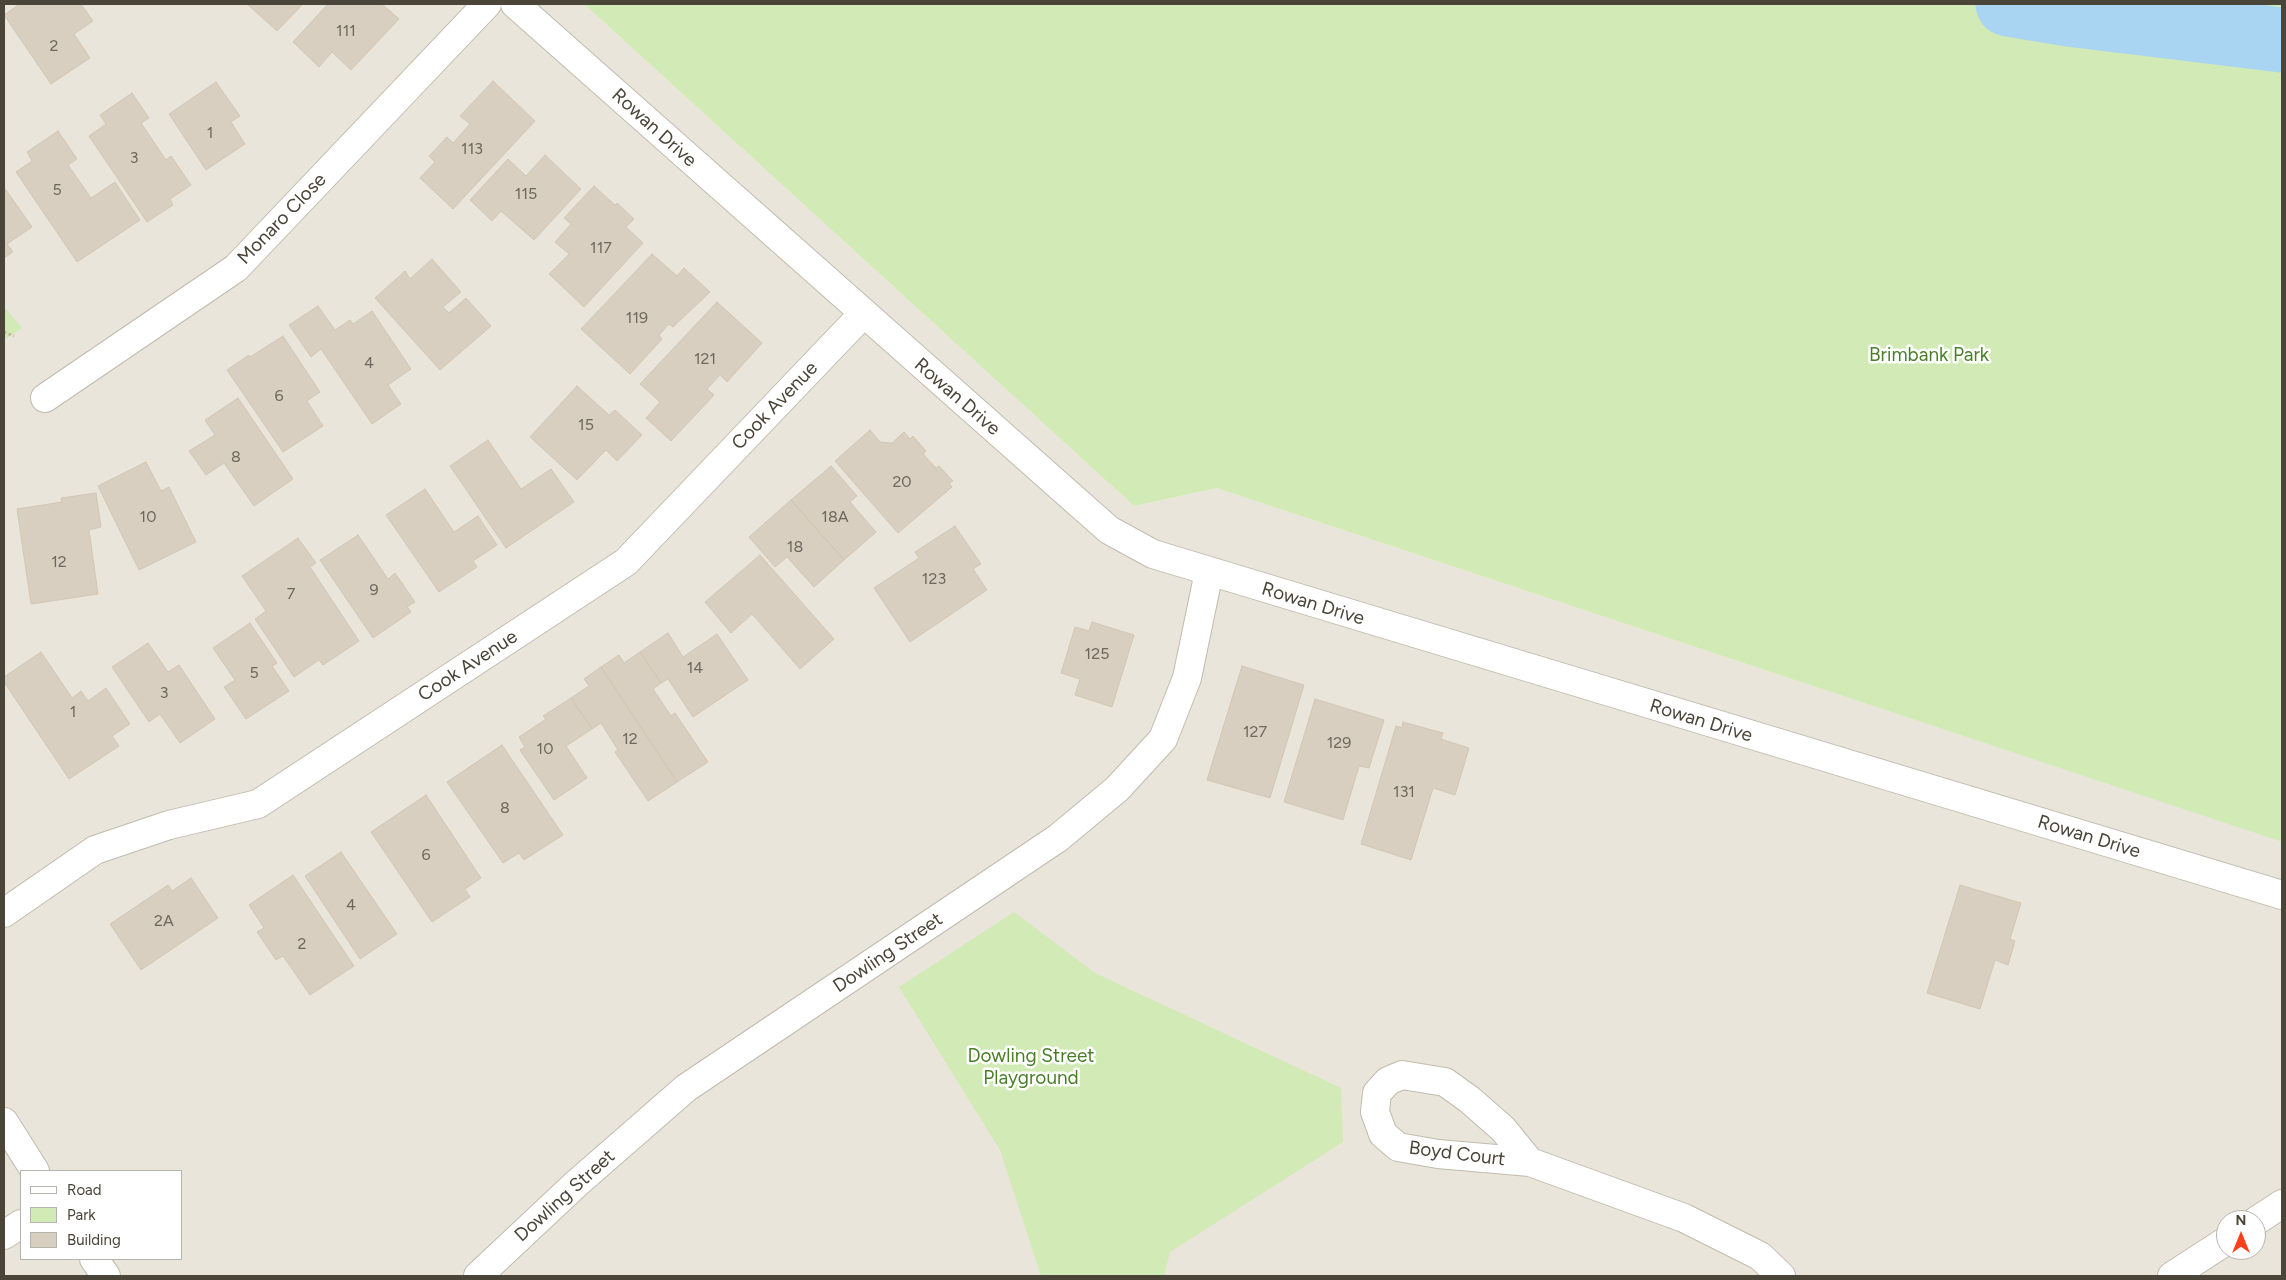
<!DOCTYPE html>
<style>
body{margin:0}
#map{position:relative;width:2286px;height:1280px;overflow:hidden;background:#f6f3ec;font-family:Figtree,sans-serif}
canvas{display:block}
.frame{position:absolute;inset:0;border:5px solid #4b4439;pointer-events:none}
.legend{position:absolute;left:20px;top:1170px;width:162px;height:90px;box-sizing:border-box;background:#fff;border:1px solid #b7b4b0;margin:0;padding:6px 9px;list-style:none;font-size:15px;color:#4b4439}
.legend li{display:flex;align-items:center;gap:10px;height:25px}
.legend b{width:25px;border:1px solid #b7b4b0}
.north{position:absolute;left:2216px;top:1210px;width:50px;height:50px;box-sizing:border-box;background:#fff;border:1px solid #b7b4b0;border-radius:50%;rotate:0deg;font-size:14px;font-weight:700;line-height:20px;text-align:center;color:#4b4439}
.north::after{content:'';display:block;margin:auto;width:18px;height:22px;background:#fc3f1d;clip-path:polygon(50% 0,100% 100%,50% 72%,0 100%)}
</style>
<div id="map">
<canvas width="2286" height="1280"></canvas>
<div class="frame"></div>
<ul class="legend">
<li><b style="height:6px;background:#fff"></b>Road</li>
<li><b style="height:14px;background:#d2eab5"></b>Park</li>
<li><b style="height:14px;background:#d8cfc1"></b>Building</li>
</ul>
<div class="north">N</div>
</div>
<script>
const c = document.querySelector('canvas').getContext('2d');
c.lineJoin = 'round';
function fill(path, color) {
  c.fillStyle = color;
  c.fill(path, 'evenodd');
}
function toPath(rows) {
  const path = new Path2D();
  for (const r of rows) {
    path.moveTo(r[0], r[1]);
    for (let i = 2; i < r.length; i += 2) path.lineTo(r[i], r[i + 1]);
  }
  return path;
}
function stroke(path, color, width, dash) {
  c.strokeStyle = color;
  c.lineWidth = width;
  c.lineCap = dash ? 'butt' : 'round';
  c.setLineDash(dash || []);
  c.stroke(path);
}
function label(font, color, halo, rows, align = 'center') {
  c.font = font + ' Figtree,sans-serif';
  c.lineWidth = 5;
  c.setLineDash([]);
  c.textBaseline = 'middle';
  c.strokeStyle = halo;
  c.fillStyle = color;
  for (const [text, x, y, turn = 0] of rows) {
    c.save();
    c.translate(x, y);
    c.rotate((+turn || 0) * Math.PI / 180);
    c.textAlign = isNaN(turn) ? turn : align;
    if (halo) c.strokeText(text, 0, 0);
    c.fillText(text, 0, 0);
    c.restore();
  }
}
const residential = toPath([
 [4,4,584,4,1134,506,1217,488,2282,842,2282,1276,4,1276],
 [21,1171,181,1171,181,1259,21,1259],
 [2226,1220,2256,1220,2256,1250,2226,1250]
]);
const green = toPath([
 [584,4,2282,4,2282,842,1217,488,1134,506],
 [4,307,22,328,4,340],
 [1014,912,1095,973,1341,1088,1343,1142,1170,1252,1164,1276,1041,1276,1000,1150,899,987]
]);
const river = toPath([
 [2008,4,2068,14,2282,40]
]);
const building = toPath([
 [20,4,81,4,93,21,74,34,90,58,51,84,4,15,20,4],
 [247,4,303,4,277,31,247,4],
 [328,4,382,4,399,19,351,70,332,52,319,67,293,42,328,4],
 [493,81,535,121,453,209,420,178,435,162,429,156,447,137,453,143,470,124,460,116,493,81],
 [216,82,240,116,231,122,245,144,206,170,169,114,216,82],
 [132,93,149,118,141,123,166,160,171,156,191,185,170,199,173,205,147,222,89,136,106,124,100,115,132,93],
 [58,131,77,159,68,165,91,198,115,182,140,220,77,262,16,172,32,161,27,152,58,131],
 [545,155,581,189,534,240,501,211,492,221,470,200,508,159,526,176,545,155],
 [594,186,615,205,617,203,634,219,626,227,643,243,584,307,549,274,569,254,555,242,571,224,564,218,594,186],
 [6,190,32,227,7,244,13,252,4,258,4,191,6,190],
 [652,254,677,276,684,268,710,292,673,327,669,324,659,335,662,339,630,374,581,329,652,254],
 [432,259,461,292,443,307,449,313,466,298,491,326,440,370,375,298,405,271,410,279,432,259],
 [717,302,762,343,727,382,720,375,707,389,714,395,671,441,646,418,660,402,640,384,717,302],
 [318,306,335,330,350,320,353,324,372,311,411,369,388,385,401,404,372,424,321,349,311,357,289,325,318,306],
 [283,336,320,392,307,401,323,426,283,452,227,370,249,355,250,357,283,336],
 [577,386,609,415,615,410,642,435,617,461,606,450,577,480,530,437,577,386],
 [238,398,293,479,254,506,224,463,206,475,189,451,215,435,205,420,238,398],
 [870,430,880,442,892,443,904,432,910,439,913,436,926,451,923,454,936,468,939,466,953,481,949,483,952,487,898,533,835,461,870,430],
 [488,440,521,489,551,469,574,502,506,548,450,466,488,440],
 [146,462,161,491,169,487,196,542,139,570,98,486,146,462],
 [831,466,857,496,850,502,876,532,844,560,791,500,831,466],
 [425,489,454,532,478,516,497,545,473,561,477,567,439,592,386,515,425,489],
 [96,493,101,527,89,530,98,594,31,604,17,509,62,502,61,498,96,493],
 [791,500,844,560,814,587,787,557,775,567,749,537,791,500],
 [955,526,981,564,973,569,987,590,910,642,874,588,919,558,915,552,955,526],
 [358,535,388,579,395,573,415,602,407,607,411,612,373,638,320,560,358,535],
 [298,538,316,563,310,567,359,641,323,665,319,660,294,677,255,619,266,611,242,576,298,538],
 [760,555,834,639,800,669,752,614,731,633,705,602,760,555],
 [1092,622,1134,635,1112,707,1075,695,1080,679,1061,673,1075,627,1089,631,1092,622],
 [250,623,277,663,272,666,289,691,246,719,224,687,235,680,213,648,250,623],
 [668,633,683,657,717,634,748,680,693,717,668,679,661,683,640,652,668,633],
 [148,643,168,672,179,665,215,719,180,743,160,714,149,722,112,667,148,643],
 [41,652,72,698,81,691,88,701,106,688,130,724,112,736,119,746,69,779,4,682,4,677,41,652],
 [640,652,661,683,653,689,671,716,675,713,708,762,677,782,601,667,619,655,624,663,640,652],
 [1242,666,1304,685,1270,798,1207,780,1242,666],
 [601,667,677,782,648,801,615,752,618,750,601,723,592,729,571,698,589,686,584,679,601,667],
 [571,698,592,729,566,746,587,778,554,800,520,750,525,747,519,737,546,719,543,716,571,698],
 [1315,699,1384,720,1369,768,1359,766,1343,820,1284,802,1315,699],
 [1403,722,1443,733,1441,739,1469,748,1455,795,1433,788,1411,860,1361,844,1396,726,1402,728,1403,722],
 [502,745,563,835,524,860,519,853,503,863,447,782,502,745],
 [426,795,481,878,465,889,470,897,432,922,371,832,426,795],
 [341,852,397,934,360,959,305,876,341,852],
 [293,875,354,966,310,995,283,956,276,960,257,932,264,928,249,905,293,875],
 [191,878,218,918,141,970,110,924,168,885,172,891,191,878],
 [1960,885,2021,903,2010,939,2015,941,2008,965,1995,960,1980,1009,1927,993,1960,885]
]);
const path = toPath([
 [4,332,14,336]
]);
const minor = toPath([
 [515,4,1109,530,1153,554,2282,895],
 [45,398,236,268,487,4],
 [4,913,95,850,169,825,258,804,626,562,863,314],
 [1530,1162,1503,1129,1470,1100,1445,1082,1402,1075,1388,1081,1377,1093,1375,1112,1383,1134,1398,1147,1438,1154,1530,1162,1684,1218,1760,1256,1781,1276],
 [2256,1221,2282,1204],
 [4,1235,21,1224],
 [478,1276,576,1184,686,1088,1058,838,1117,789,1163,739,1187,678,1209,572],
 [2172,1276,2226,1241]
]);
const tertiary = toPath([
 [4,1122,35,1171],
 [94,1259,106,1276]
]);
const numberNames = [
 ["111",346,31],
 ["2",54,46],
 ["1",210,133],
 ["113",472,149],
 ["3",134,158],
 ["5",57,190],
 ["115",526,194],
 ["117",601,248],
 ["119",637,318],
 ["121",705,359],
 ["4",369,363],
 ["6",279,396],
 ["15",586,425],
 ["8",236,457],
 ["20",902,482],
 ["10",148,517],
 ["18A",835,517],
 ["18",795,547],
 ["12",59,562],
 ["123",934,579],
 ["9",374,590],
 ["7",291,594],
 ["125",1097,654],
 ["14",695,668],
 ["5",254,673],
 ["3",164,693],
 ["1",73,712],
 ["127",1255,732],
 ["12",630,739],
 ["129",1339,743],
 ["10",545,749],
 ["131",1404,792],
 ["8",505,808],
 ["6",426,855],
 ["4",351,905],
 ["2A",164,921],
 ["2",302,944]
];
const streetNames = [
 ["Rowan Drive",654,128,42],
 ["Monaro Close",282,219,-46],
 ["Rowan Drive",957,397,41],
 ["Cook Avenue",775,406,-46],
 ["Rowan Drive",1313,604,17],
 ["Cook Avenue",468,666,-33],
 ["Rowan Drive",1701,721,17],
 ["Rowan Drive",2089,837,17],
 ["Dowling Street",888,953,-34],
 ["Boyd Court",1457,1154,7],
 ["Dowling Street",565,1196,-42]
];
const parkNames = [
 ["Brimbank Park",1929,355],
 ["Dowling Street",1031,1056],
 ["Playground",1031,1078]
];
fill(residential, '#eae5da');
fill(green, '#d2eab5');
stroke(river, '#a9d4f2', 65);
fill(building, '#d8cfc1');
stroke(building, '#d3c7b4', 1);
stroke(minor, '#c2bbae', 30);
stroke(tertiary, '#c2bbae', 30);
stroke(path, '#c4b79f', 3, [2.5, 2.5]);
stroke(minor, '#fff', 28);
stroke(tertiary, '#fff', 28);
label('16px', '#6e675b', null, numberNames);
label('19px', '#4b4439', '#fff', streetNames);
label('19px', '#4a7f2a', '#fff', parkNames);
</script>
